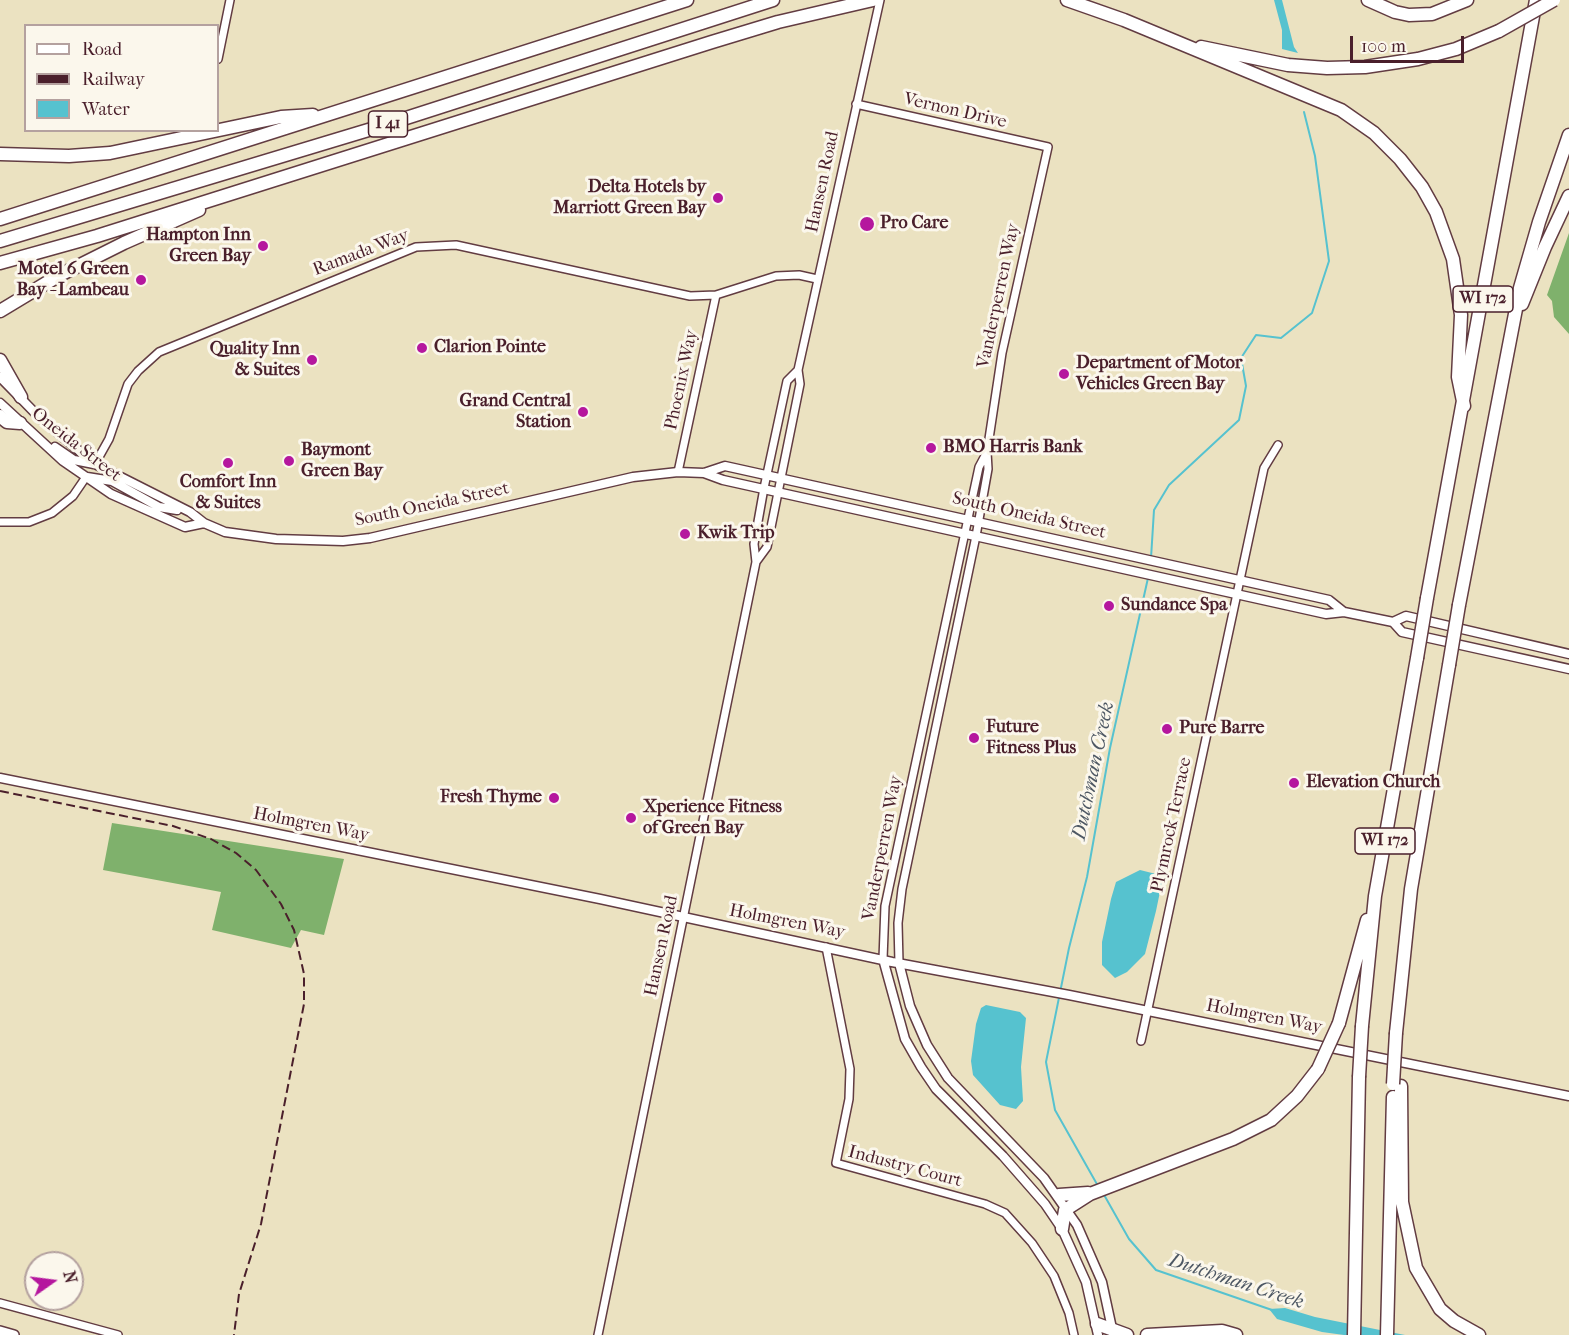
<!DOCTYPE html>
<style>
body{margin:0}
#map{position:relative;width:1569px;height:1335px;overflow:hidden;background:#ebe2c1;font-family:"IM FELL French Canon",serif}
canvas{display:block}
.legend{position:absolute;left:24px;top:24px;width:195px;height:108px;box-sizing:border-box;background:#fbf7ec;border:2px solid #b4a19f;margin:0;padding:8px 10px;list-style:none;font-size:18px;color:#4a1f2b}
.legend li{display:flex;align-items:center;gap:12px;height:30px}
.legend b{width:30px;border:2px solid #b4a19f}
.north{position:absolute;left:24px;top:1251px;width:60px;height:60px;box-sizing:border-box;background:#fbf7ec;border:2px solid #b4a19f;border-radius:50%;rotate:76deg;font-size:16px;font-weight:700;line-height:24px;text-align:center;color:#4a1f2b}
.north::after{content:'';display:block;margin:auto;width:21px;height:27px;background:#b5179e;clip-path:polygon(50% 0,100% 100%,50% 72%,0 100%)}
.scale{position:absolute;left:1350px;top:36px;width:114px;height:27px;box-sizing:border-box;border:3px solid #4a1f2b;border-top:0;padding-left:8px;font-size:18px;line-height:21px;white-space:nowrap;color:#4a1f2b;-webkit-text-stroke:4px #fbf7ec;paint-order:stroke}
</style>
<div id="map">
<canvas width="1569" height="1335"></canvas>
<ul class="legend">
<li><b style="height:8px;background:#fff"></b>Road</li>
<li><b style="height:8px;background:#4a1f2b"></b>Railway</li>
<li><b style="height:16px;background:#56c2cf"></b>Water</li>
</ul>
<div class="north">N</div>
<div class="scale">100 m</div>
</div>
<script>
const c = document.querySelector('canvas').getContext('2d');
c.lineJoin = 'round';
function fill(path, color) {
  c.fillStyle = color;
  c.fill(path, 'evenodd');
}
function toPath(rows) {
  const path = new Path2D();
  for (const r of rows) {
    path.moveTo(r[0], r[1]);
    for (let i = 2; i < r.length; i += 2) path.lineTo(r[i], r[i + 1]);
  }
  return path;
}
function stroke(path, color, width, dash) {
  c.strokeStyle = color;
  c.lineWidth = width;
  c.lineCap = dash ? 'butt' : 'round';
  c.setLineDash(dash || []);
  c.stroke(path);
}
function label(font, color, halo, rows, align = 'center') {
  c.font = font + ' "IM FELL French Canon",serif';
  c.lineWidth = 6;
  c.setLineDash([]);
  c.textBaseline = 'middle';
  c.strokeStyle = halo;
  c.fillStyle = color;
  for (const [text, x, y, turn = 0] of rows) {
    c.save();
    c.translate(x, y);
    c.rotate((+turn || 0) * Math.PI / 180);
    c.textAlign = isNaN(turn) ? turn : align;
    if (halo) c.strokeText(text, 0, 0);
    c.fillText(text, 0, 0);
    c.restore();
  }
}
const forest = toPath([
 [1569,233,1569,334,1554,317,1552,301,1547,295],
 [112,823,344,859,324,935,301,930,291,948,212,930,221,892,103,870]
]);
const water = toPath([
 [1274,0,1282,0,1294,47,1298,53,1282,49,1282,30],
 [1140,870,1156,874,1162,882,1156,911,1145,954,1127,972,1115,978,1102,965,1102,942,1111,899,1116,882],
 [986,1005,1020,1012,1026,1018,1021,1067,1023,1101,1016,1109,1000,1105,973,1075,971,1061,976,1024,981,1008],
 [1285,1308,1315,1317,1405,1335,1344,1335,1322,1332,1277,1319,1269,1309]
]);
const stream = toPath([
 [1151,558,1154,510,1169,485,1239,420,1246,386,1241,358,1256,335,1281,338,1312,313,1329,261,1315,156,1304,112],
 [1098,1186,1055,1110,1046,1062,1069,948,1087,877,1110,748,1148,578],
 [1103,1193,1129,1239,1156,1270,1272,1310]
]);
const minor = toPath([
 [218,59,230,0],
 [856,104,1048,147,1002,353,987,452,988,469,976,536,902,889,898,923,899,963],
 [95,464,109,439,128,384,138,371,159,352,416,247,456,245,690,296,716,295,776,276,799,275,817,279],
 [678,472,716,295],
 [0,522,29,522,52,513,73,496,86,477],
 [756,562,767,547,800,384,798,370,880,0],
 [826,947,850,1069,849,1099,836,1163,985,1204,1005,1213,1032,1243,1054,1276,1069,1313,1074,1335],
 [883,959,885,906,979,467,987,452],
 [1141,1041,1264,468,1278,445],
 [0,1303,118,1335],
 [598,1335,756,562,754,544,764,488,787,381,798,370]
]);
const tertiary = toPath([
 [0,377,39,417,95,464,190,512,204,523,225,532,276,539,343,541,370,538,633,477,678,472,704,473,725,466,1329,600,1344,612],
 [0,403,63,461,111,494,185,527,204,523],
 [55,447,74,460,94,464],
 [704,473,723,480,1326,614,1344,612,1393,622,1402,632,1569,669],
 [87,477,112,481,159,507,177,510],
 [1393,622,1406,616,1569,654],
 [0,778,600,899,892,962,1069,995,1569,1096],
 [883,959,905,1039,921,1067,936,1089,1003,1156,1045,1204,1062,1229,1086,1282,1098,1335],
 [899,963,910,1006,927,1045,948,1078,1044,1178,1077,1225,1102,1282,1113,1333]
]);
const secondary = toPath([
 [0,1331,14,1335]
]);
const motorway = toPath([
 [1067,0,1124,20,1341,110,1374,133,1400,159,1422,187,1436,212,1453,259,1461,315,1458,377,1464,406],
 [1368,0,1395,12,1409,15,1432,14,1467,0],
 [1201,47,1288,65,1327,68,1365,67,1418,59,1456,49,1499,31],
 [0,154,69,156,110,153,281,117,313,115],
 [0,219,687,0],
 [0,241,375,128,773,0],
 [0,263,97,236,712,42,778,22,873,0],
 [1522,304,1545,247,1569,196],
 [0,311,58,276,124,243,199,210],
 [0,360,21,397],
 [0,416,7,422,20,423],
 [1427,598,1536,0],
 [1459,605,1520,288,1539,222,1569,135],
 [1339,1023,1367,920],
 [1362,1026,1375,896,1417,658],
 [1396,1033,1411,889,1449,665],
 [1401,1086,1402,1202,1416,1268,1440,1309,1454,1321,1479,1335],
 [1059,1195,1088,1193],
 [1062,1229,1065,1210,1090,1194,1233,1139,1271,1120,1297,1096,1318,1069],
 [1097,1324,1127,1335],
 [1147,1335,1222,1331,1236,1335],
 [1354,1335,1359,1077],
 [1387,1335,1393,1097]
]);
const rail = toPath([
 [0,791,173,826,211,839,236,853,256,870,281,904,294,930,304,974,304,1004,261,1224,239,1294,234,1335]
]);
const motorwayBridge = toPath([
 [1499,31,1554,0],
 [1417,658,1427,598],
 [1449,665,1459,605],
 [1318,1069,1339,1023],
 [1359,1077,1362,1026],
 [1393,1084,1396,1033]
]);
const markers = [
 [718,198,6,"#b5179e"],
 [867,224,8,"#b5179e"],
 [263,246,6,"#b5179e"],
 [141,280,6,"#b5179e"],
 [422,348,6,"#b5179e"],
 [312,360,6,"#b5179e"],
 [1064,374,6,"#b5179e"],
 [583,412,6,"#b5179e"],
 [931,448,6,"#b5179e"],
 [289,461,6,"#b5179e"],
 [228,463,6,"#b5179e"],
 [685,534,6,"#b5179e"],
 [1109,606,6,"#b5179e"],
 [1167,729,6,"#b5179e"],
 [974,738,6,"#b5179e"],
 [1294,783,6,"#b5179e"],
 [554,798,6,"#b5179e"],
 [631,818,6,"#b5179e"]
];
const shields = [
 [388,124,39],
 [1483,299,60],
 [1385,841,60]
];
const shieldNames = [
 ["I 41",388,124],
 ["WI 172",1483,299],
 ["WI 172",1385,841]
];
const streetNames = [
 ["Vernon Drive",955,111,13],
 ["Hansen Road",823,182,-78],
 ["Ramada Way",361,253,-21],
 ["Vanderperren Way",999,296,-78],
 ["Phoenix Way",682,380,-78],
 ["Oneida Street",76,445,38],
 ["South Oneida Street",432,505,-12],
 ["South Oneida Street",1029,516,13],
 ["Holmgren Way",311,825,11],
 ["Plymrock Terrace",1172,825,-78],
 ["Vanderperren Way",883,848,-79],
 ["Holmgren Way",787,922,11],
 ["Hansen Road",662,946,-78],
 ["Holmgren Way",1264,1017,11],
 ["Industry Court",905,1167,15]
];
const poiNames = [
 ["Delta Hotels by",706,188,"right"],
 ["Marriott Green Bay",706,209,"right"],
 ["Pro Care",880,224],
 ["Hampton Inn",251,236,"right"],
 ["Green Bay",251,257,"right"],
 ["Motel 6 Green",129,270,"right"],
 ["Bay - Lambeau",129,291,"right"],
 ["Clarion Pointe",434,348],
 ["Quality Inn",300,350,"right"],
 ["& Suites",300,371,"right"],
 ["Department of Motor",1076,364],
 ["Vehicles Green Bay",1076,385],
 ["Grand Central",571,402,"right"],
 ["Station",571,423,"right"],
 ["BMO Harris Bank",943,448],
 ["Baymont",301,451],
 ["Green Bay",301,472],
 ["Comfort Inn",228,483,"center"],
 ["& Suites",228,504,"center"],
 ["Kwik Trip",697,534],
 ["Sundance Spa",1121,606],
 ["Future",986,728],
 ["Fitness Plus",986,749],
 ["Pure Barre",1179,729],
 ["Elevation Church",1306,783],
 ["Fresh Thyme",542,798,"right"],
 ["Xperience Fitness",643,808],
 ["of Green Bay",643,829]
];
const waterNames = [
 ["Dutchman Creek",1094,771,-78],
 ["Dutchman Creek",1236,1282,18]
];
fill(forest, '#7fb16c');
fill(water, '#56c2cf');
stroke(stream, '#56c2cf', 2);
stroke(minor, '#623c42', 10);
stroke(tertiary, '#623c42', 11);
stroke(secondary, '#623c42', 12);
stroke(motorway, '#623c42', 15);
stroke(minor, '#fff', 7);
stroke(tertiary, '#fff', 8);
stroke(secondary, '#fff', 9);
stroke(motorway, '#fff', 12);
stroke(rail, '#4a1f2b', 2, [9, 4.5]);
stroke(motorwayBridge, '#623c42', 15, []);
stroke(motorwayBridge, '#fff', 12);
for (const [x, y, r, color] of markers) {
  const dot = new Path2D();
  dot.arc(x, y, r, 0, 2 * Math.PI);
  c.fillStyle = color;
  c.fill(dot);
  stroke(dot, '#fbf7ec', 2);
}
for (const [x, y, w] of shields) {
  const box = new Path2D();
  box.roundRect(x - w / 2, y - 13, w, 26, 4.5);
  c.fillStyle = '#fbf7ec';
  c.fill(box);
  stroke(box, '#4a1f2b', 1.5);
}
label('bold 16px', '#4a1f2b', null, shieldNames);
label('18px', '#4a1f2b', '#fbf7ec', streetNames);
label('bold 18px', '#4a1f2b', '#fbf7ec', poiNames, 'left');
label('italic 20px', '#4e5864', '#fbf7ec', waterNames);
</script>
